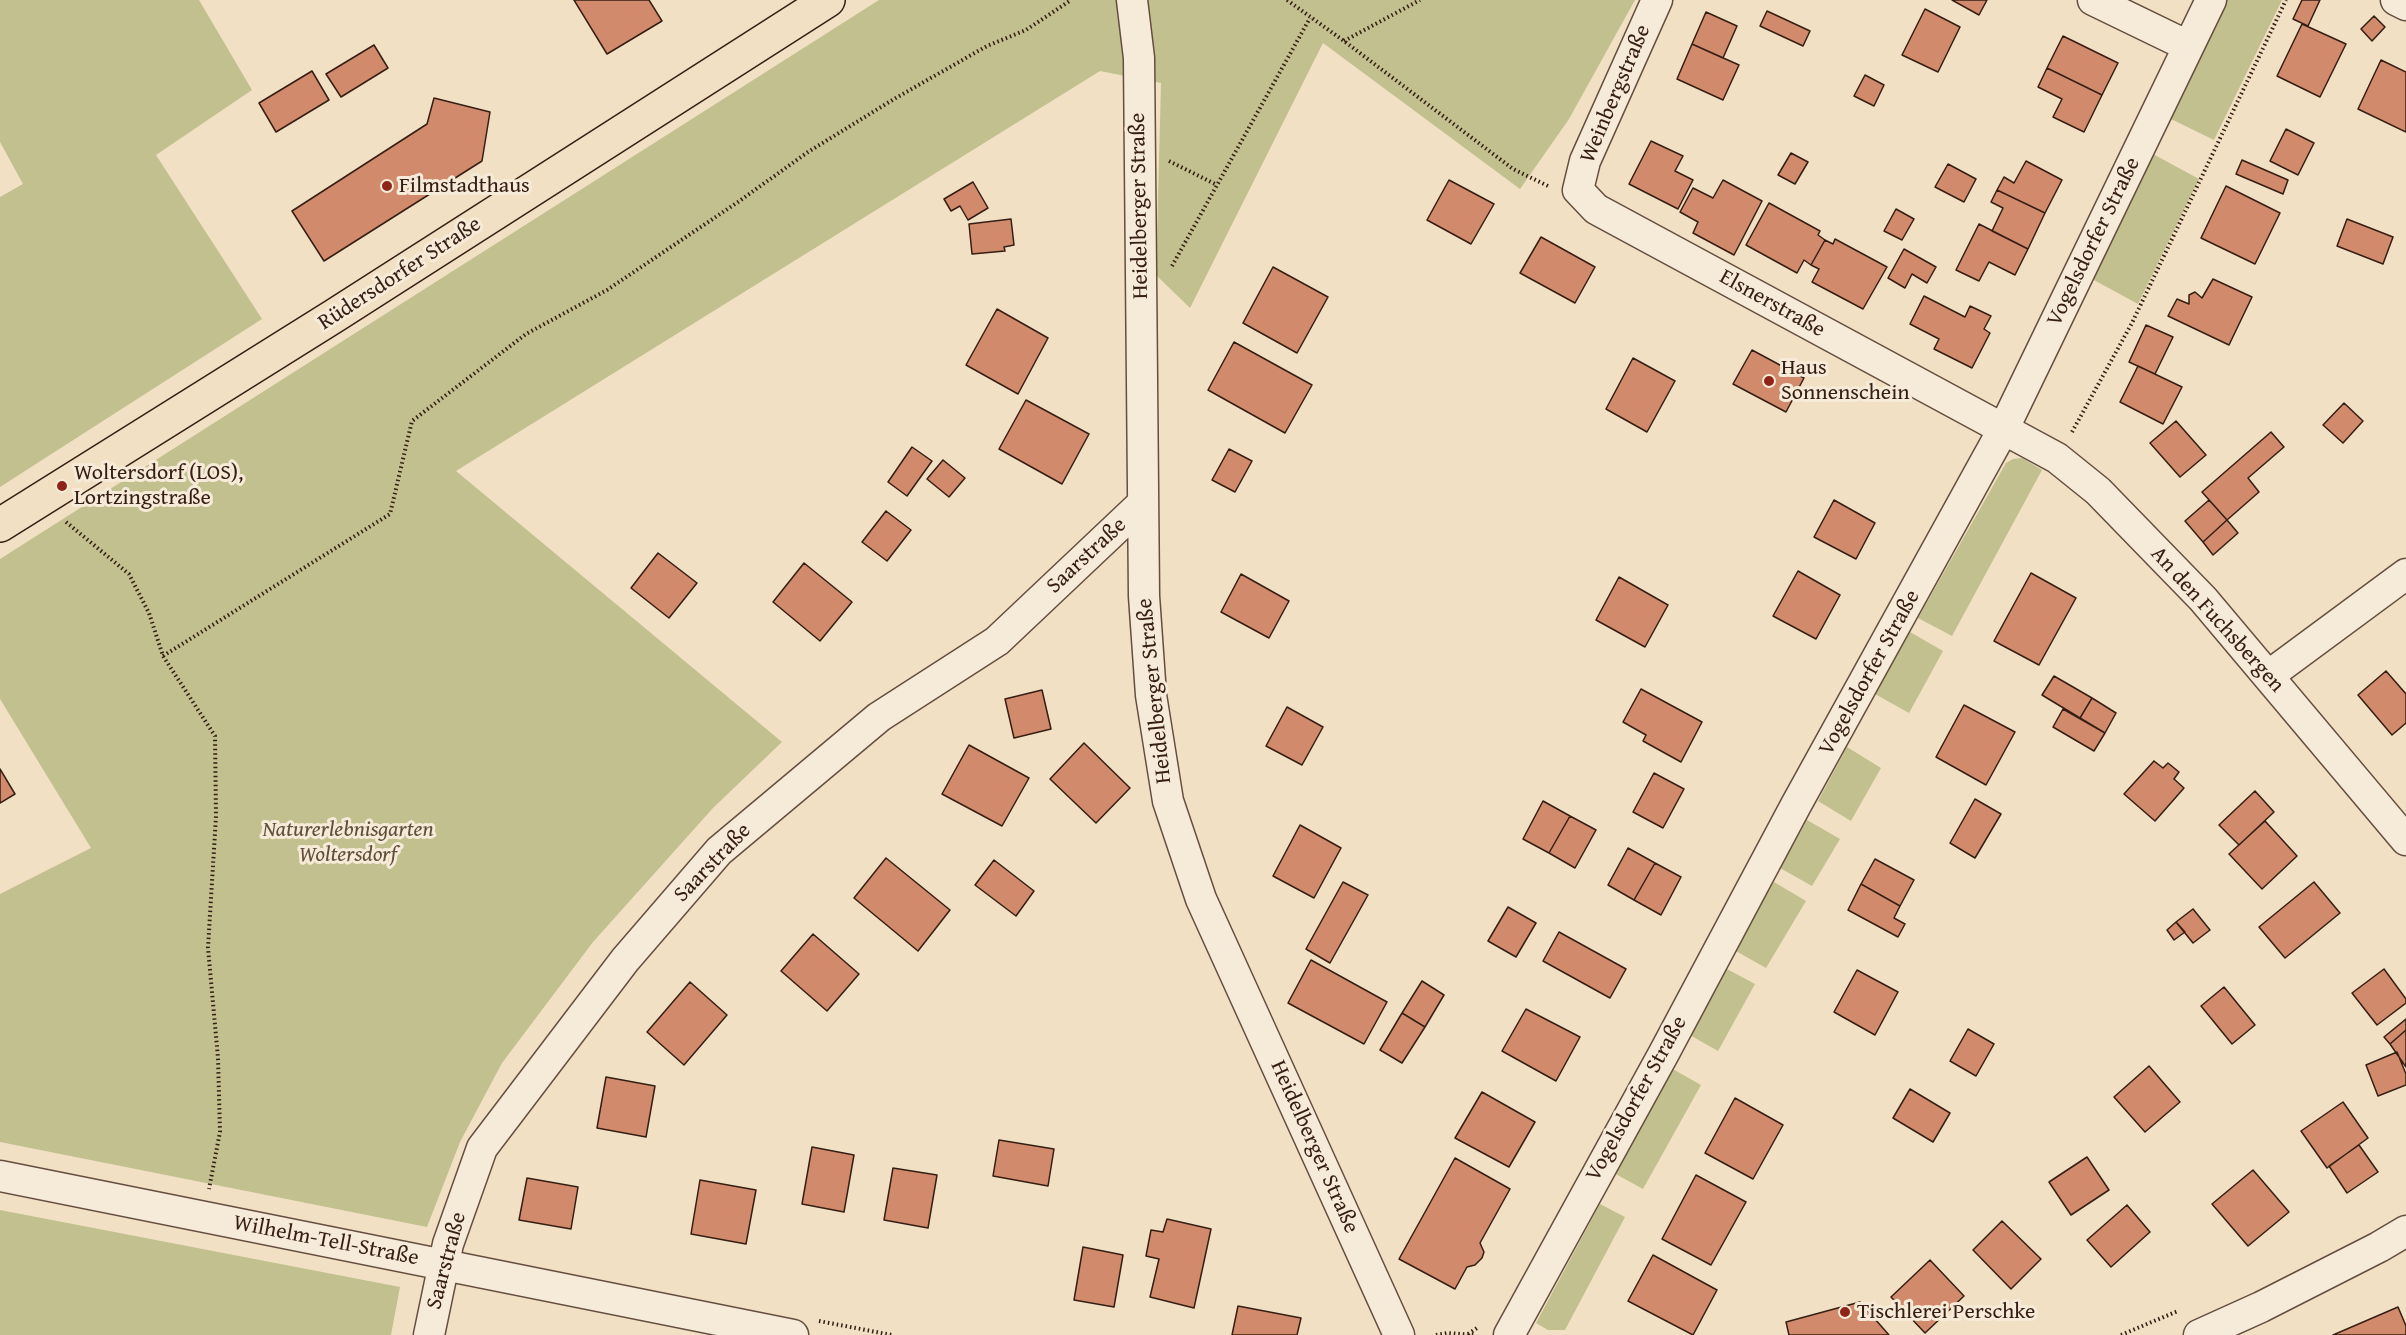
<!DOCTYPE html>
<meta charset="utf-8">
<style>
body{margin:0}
canvas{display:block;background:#f1e0c3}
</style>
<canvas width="2406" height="1335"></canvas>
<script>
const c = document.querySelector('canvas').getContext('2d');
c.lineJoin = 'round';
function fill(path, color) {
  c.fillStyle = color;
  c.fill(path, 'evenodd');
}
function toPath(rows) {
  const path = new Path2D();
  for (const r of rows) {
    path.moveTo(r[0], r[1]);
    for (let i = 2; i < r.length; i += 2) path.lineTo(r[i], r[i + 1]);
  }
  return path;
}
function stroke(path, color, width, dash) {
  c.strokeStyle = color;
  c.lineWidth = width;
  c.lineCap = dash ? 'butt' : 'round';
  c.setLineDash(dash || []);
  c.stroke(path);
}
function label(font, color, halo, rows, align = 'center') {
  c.font = font + ' "Gentium Book Plus",serif';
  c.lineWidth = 6;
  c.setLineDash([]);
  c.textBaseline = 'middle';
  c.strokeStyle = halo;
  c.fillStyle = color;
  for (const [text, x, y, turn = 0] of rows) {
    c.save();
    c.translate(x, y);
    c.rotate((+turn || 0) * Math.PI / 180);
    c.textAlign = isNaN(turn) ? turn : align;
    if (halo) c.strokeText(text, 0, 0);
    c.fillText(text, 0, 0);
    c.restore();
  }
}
const green = toPath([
 [0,0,199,0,252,90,156,155,262,319,0,487,0,197,23,184,0,142],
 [879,0,1635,0,1569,119,1520,189,1323,43,1190,308,1156,275,1161,83,1100,71,456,471,782,742,713,808,593,942,502,1063,460,1142,427,1227,0,1142,0,894,91,848,0,699,0,559],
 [2226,0,2282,0,2214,140,2169,118],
 [2153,154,2199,179,2138,304,2092,279],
 [2022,458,2042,470,1952,636,1918,618,2006,463,2013,459],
 [1910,632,1943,651,1909,713,1875,694],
 [1847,747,1881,768,1851,821,1818,801],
 [1807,820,1840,839,1812,886,1780,868],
 [1774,882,1806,901,1766,968,1734,950],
 [1725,968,1755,984,1718,1051,1688,1034],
 [1671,1068,1701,1085,1643,1189,1612,1172],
 [1600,1204,1625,1217,1565,1330,1548,1330,1536,1323],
 [0,1210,400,1287,391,1335,0,1335]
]);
const building = toPath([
 [574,0,649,0,662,21,607,54,574,0],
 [1952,0,1987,0,1979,15,1952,0],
 [2302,0,2320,0,2308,26,2293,19,2302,0],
 [1925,9,1960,27,1938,72,1902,55,1925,9],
 [1767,11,1810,31,1803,46,1760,26,1767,11],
 [1706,12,1737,26,1723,58,1692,44,1706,12],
 [2374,16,2385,27,2372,41,2361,29,2374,16],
 [2302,24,2346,44,2320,97,2277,76,2302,24],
 [2063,36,2118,63,2102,95,2047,68,2063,36],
 [1692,44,1739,65,1723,100,1677,79,1692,44],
 [374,45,388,68,341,97,326,74,374,45],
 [2381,60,2406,72,2406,132,2358,109,2381,60],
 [2047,68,2102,95,2084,132,2053,117,2062,99,2038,87,2047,68],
 [312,71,329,100,276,132,259,103,312,71],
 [1865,75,1884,85,1874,106,1854,96,1865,75],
 [434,98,490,112,482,161,324,261,292,211,427,124,434,98],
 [2286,129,2314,143,2298,175,2270,161,2286,129],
 [1651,141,1683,156,1675,171,1693,180,1678,209,1629,184,1651,141],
 [1791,153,1808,162,1795,184,1778,175,1791,153],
 [2242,160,2288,180,2283,194,2236,174,2242,160],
 [2026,161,2062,180,2045,213,1997,190,2004,177,2014,183,2026,161],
 [1948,164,1976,179,1964,202,1935,187,1948,164],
 [1449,180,1494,204,1471,244,1427,220,1449,180],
 [1723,180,1762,201,1734,255,1693,233,1698,222,1680,212,1693,188,1713,198,1723,180],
 [973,182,988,208,968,220,960,206,951,211,944,199,973,182],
 [2226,186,2280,213,2255,264,2201,238,2226,186],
 [1997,190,2045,213,2028,249,1992,231,2003,208,1991,202,1997,190],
 [1769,203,1820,231,1818,235,1825,240,1811,265,1804,260,1797,273,1746,245,1769,203],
 [1896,209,1914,219,1902,240,1884,231,1896,209],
 [1011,219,1014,245,1004,247,1005,251,972,254,969,224,1011,219],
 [2347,219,2393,237,2383,264,2337,246,2347,219],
 [1979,224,2028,249,2015,275,1989,262,1979,281,1956,270,1979,224],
 [1541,237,1595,267,1575,303,1520,273,1541,237],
 [1835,239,1887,267,1863,309,1812,282,1819,269,1811,265,1825,240,1833,244,1835,239],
 [1904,249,1936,267,1927,283,1912,274,1905,288,1888,278,1904,249],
 [1273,267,1328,297,1297,353,1243,323,1273,267],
 [2213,279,2252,297,2229,345,2168,316,2177,299,2189,304,2189,295,2195,292,2202,298,2213,279],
 [1924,296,1965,317,1970,306,1991,316,1984,329,1990,333,1972,368,1934,349,1939,339,1910,324,1924,296],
 [997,309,1048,338,1018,394,966,365,997,309],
 [2146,325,2173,337,2155,374,2129,362,2146,325],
 [1234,342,1312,385,1285,433,1208,390,1234,342],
 [1752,350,1804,378,1786,412,1733,384,1752,350],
 [1633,358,1675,381,1647,432,1606,409,1633,358],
 [2138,366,2182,387,2163,424,2120,402,2138,366],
 [1026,400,1089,434,1062,484,999,449,1026,400],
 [2344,403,2363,421,2343,443,2323,425,2344,403],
 [2176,421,2206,455,2180,477,2150,443,2176,421],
 [2271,432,2284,447,2248,478,2259,492,2227,520,2202,492,2271,432],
 [912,447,932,461,907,496,888,482,912,447],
 [1229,449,1252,461,1235,492,1212,480,1229,449],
 [943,460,965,478,949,497,927,479,943,460],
 [1834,500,1875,523,1856,559,1814,537,1834,500],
 [2209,500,2227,520,2203,542,2185,521,2209,500],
 [886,511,911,530,887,561,862,542,886,511],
 [2227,520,2238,533,2213,555,2203,542,2227,520],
 [658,553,697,583,669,618,631,588,658,553],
 [804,563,852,602,820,641,773,602,804,563],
 [1798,571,1840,595,1816,639,1773,616,1798,571],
 [2031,573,2076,598,2039,665,1994,641,2031,573],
 [1241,574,1289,601,1269,638,1221,612,1241,574],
 [1619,577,1668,605,1645,647,1596,620,1619,577],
 [2386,671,2406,694,2406,723,2392,735,2358,695,2386,671],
 [2054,676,2092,698,2080,718,2042,695,2054,676],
 [1641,689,1702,722,1681,762,1643,741,1646,735,1623,722,1641,689],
 [1042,690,1051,729,1014,738,1005,699,1042,690],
 [2092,698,2116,713,2105,733,2080,718,2092,698],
 [1964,705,2015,732,1986,785,1936,757,1964,705],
 [1287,707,1323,727,1302,765,1266,746,1287,707],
 [2063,709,2105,733,2094,751,2053,727,2063,709],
 [1084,743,1130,788,1096,823,1050,779,1084,743],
 [969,745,1029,778,1002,826,942,794,969,745],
 [2154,761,2163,768,2168,763,2179,772,2174,779,2184,788,2155,821,2124,794,2154,761],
 [0,769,15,794,0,803,0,769],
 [1654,773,1684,789,1663,828,1633,812,1654,773],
 [2255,791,2274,812,2239,845,2219,825,2255,791],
 [1975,799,2001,814,1975,858,1950,843,1975,799],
 [1543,801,1570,816,1549,853,1523,839,1543,801],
 [1570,816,1596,830,1575,868,1549,853,1570,816],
 [2265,821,2297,856,2262,889,2229,854,2265,821],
 [1300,825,1341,848,1314,898,1273,876,1300,825],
 [1628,848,1655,863,1634,900,1608,885,1628,848],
 [886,858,950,910,918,951,854,898,886,858],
 [1875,859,1914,880,1900,906,1861,884,1875,859],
 [994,860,1034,891,1016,916,975,885,994,860],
 [1655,863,1681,877,1661,915,1634,900,1655,863],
 [1343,882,1368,895,1330,963,1306,949,1343,882],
 [2314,882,2340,913,2285,958,2259,927,2314,882],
 [1861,884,1900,906,1894,918,1905,924,1898,937,1848,910,1861,884],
 [1508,907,1536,923,1516,957,1488,941,1508,907],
 [2193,909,2210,930,2193,943,2176,922,2193,909],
 [2176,922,2185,932,2174,940,2167,930,2176,922],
 [1559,932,1626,969,1610,998,1543,961,1559,932],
 [813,934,859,974,827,1011,781,971,813,934],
 [1311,960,1387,1002,1364,1044,1288,1003,1311,960],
 [2384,969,2406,999,2406,1003,2377,1025,2352,993,2384,969],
 [1857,970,1898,992,1875,1035,1834,1012,1857,970],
 [1422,981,1444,995,1425,1027,1402,1013,1422,981],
 [690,982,727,1015,684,1065,647,1032,690,982],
 [2224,987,2255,1025,2232,1044,2201,1006,2224,987],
 [1526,1009,1580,1037,1556,1081,1502,1051,1526,1009],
 [1402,1013,1425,1027,1402,1063,1380,1050,1402,1013],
 [2406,1019,2406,1030,2390,1044,2384,1037,2406,1019],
 [1968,1029,1994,1044,1976,1076,1950,1061,1968,1029],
 [2406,1030,2406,1067,2390,1044,2406,1030],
 [2397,1052,2406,1074,2406,1085,2378,1096,2366,1065,2397,1052],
 [2149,1066,2180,1102,2145,1132,2114,1097,2149,1066],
 [606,1077,655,1086,646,1137,597,1128,606,1077],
 [1910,1089,1950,1113,1933,1142,1893,1118,1910,1089],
 [1482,1092,1535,1122,1509,1167,1455,1138,1482,1092],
 [1735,1098,1783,1125,1753,1179,1705,1153,1735,1098],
 [2343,1102,2368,1138,2327,1168,2301,1131,2343,1102],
 [999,1140,1054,1149,1048,1186,993,1176,999,1140],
 [2359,1145,2378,1172,2347,1193,2329,1166,2359,1145],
 [812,1147,854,1155,844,1212,802,1204,812,1147],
 [2087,1157,2109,1190,2071,1215,2049,1182,2087,1157],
 [1455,1158,1510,1189,1480,1243,1484,1252,1482,1258,1475,1265,1467,1267,1455,1289,1399,1259,1455,1158],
 [893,1168,937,1175,928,1228,884,1220,893,1168],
 [2253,1170,2289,1212,2248,1246,2212,1204,2253,1170],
 [1696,1175,1746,1202,1711,1265,1662,1239,1696,1175],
 [527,1178,578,1187,571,1229,519,1220,527,1178],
 [700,1180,756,1190,746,1244,691,1234,700,1180],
 [2127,1205,2150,1232,2111,1267,2087,1240,2127,1205],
 [1167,1219,1211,1229,1194,1308,1150,1297,1159,1259,1146,1256,1151,1230,1163,1232,1167,1219],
 [2002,1221,2041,1259,2011,1289,1973,1250,2002,1221],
 [1083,1247,1123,1255,1114,1307,1074,1300,1083,1247],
 [1653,1255,1717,1290,1693,1335,1628,1301,1653,1255],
 [1930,1260,1964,1296,1925,1333,1891,1297,1930,1260],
 [1860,1302,1889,1335,1789,1335,1786,1322,1860,1302],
 [1238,1306,1301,1318,1297,1335,1232,1335,1238,1306],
 [2398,1307,2406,1326,2406,1335,2333,1335,2398,1307]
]);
const path = toPath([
 [1287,0,1344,41,1513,169,1548,186],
 [1344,41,1420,0],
 [1169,161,1217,185],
 [1172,266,1310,18],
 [2072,432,2132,323,2286,0],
 [66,522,129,574,149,613,163,656,215,736,216,816,208,948,218,1058,220,1132,209,1189],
 [163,656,390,514,412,421,526,334,607,290,738,202,808,152,894,99,987,46,1026,30,1071,0],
 [819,1321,892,1335],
 [1468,1334,1477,1328],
 [1436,1335,1447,1333,1474,1335],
 [2121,1335,2178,1311]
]);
const minor = toPath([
 [1132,0,1139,58,1144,596,1151,695,1168,801,1201,899,1399,1335],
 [1657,0,1585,161,1578,190,1596,209,2057,458,2098,491,2203,599,2406,840],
 [2093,0,2188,46],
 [2396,0,2406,5],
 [2268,676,2406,574],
 [0,1176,793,1335],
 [429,1335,448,1244,482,1148,625,960,719,851,879,717,997,641,1143,503],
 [1509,1335,1664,1053,1796,805,2004,428,2211,0],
 [2199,1335,2261,1307,2379,1247,2406,1231]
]);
const major = toPath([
 [0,525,334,316,828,0]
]);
const markers = [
 [387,186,6,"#8f2418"],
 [1769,381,6,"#8f2418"],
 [62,486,6,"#8f2418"],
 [1845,1312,6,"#8f2418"]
];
const streetNames = [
 ["Weinbergstraße",1616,94,-67],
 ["Heidelberger Straße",1140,206,-91],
 ["Vogelsdorfer Straße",2094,242,-64],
 ["Rüdersdorfer Straße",400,274,-33],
 ["Elsnerstraße",1772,304,29],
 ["Saarstraße",1087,556,-43],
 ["An den Fuchsbergen",2217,620,48],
 ["Vogelsdorfer Straße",1870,673,-61],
 ["Heidelberger Straße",1155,691,-96],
 ["Saarstraße",713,863,-46],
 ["Vogelsdorfer Straße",1637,1099,-61],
 ["Heidelberger Straße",1314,1147,66],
 ["Wilhelm-Tell-Straße",326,1241,11],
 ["Saarstraße",447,1261,-75]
];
const poiNames = [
 ["Filmstadthaus",399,186],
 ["Haus",1781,368],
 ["Sonnenschein",1781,393],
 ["Woltersdorf (LOS),",74,473],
 ["Lortzingstraße",74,498],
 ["Tischlerei Perschke",1857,1312]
];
const parkNames = [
 ["Naturerlebnisgarten",348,830],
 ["Woltersdorf",348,855]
];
fill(green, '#c2c08e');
fill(building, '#d18a6b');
stroke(building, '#361e14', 1.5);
stroke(minor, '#654e40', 33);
stroke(major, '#361e14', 36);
stroke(path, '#361e14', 4, [1.5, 3]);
stroke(minor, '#f6ebd8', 30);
stroke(major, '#f1e0c3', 33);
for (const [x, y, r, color] of markers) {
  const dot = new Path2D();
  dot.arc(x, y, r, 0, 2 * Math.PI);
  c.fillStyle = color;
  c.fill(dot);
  stroke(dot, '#f6ebd8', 2);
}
label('22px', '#361e14', '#f6ebd8', streetNames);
label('22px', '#361e14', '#f6ebd8', poiNames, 'left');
label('italic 22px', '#604f39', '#f6ebd8', parkNames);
</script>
